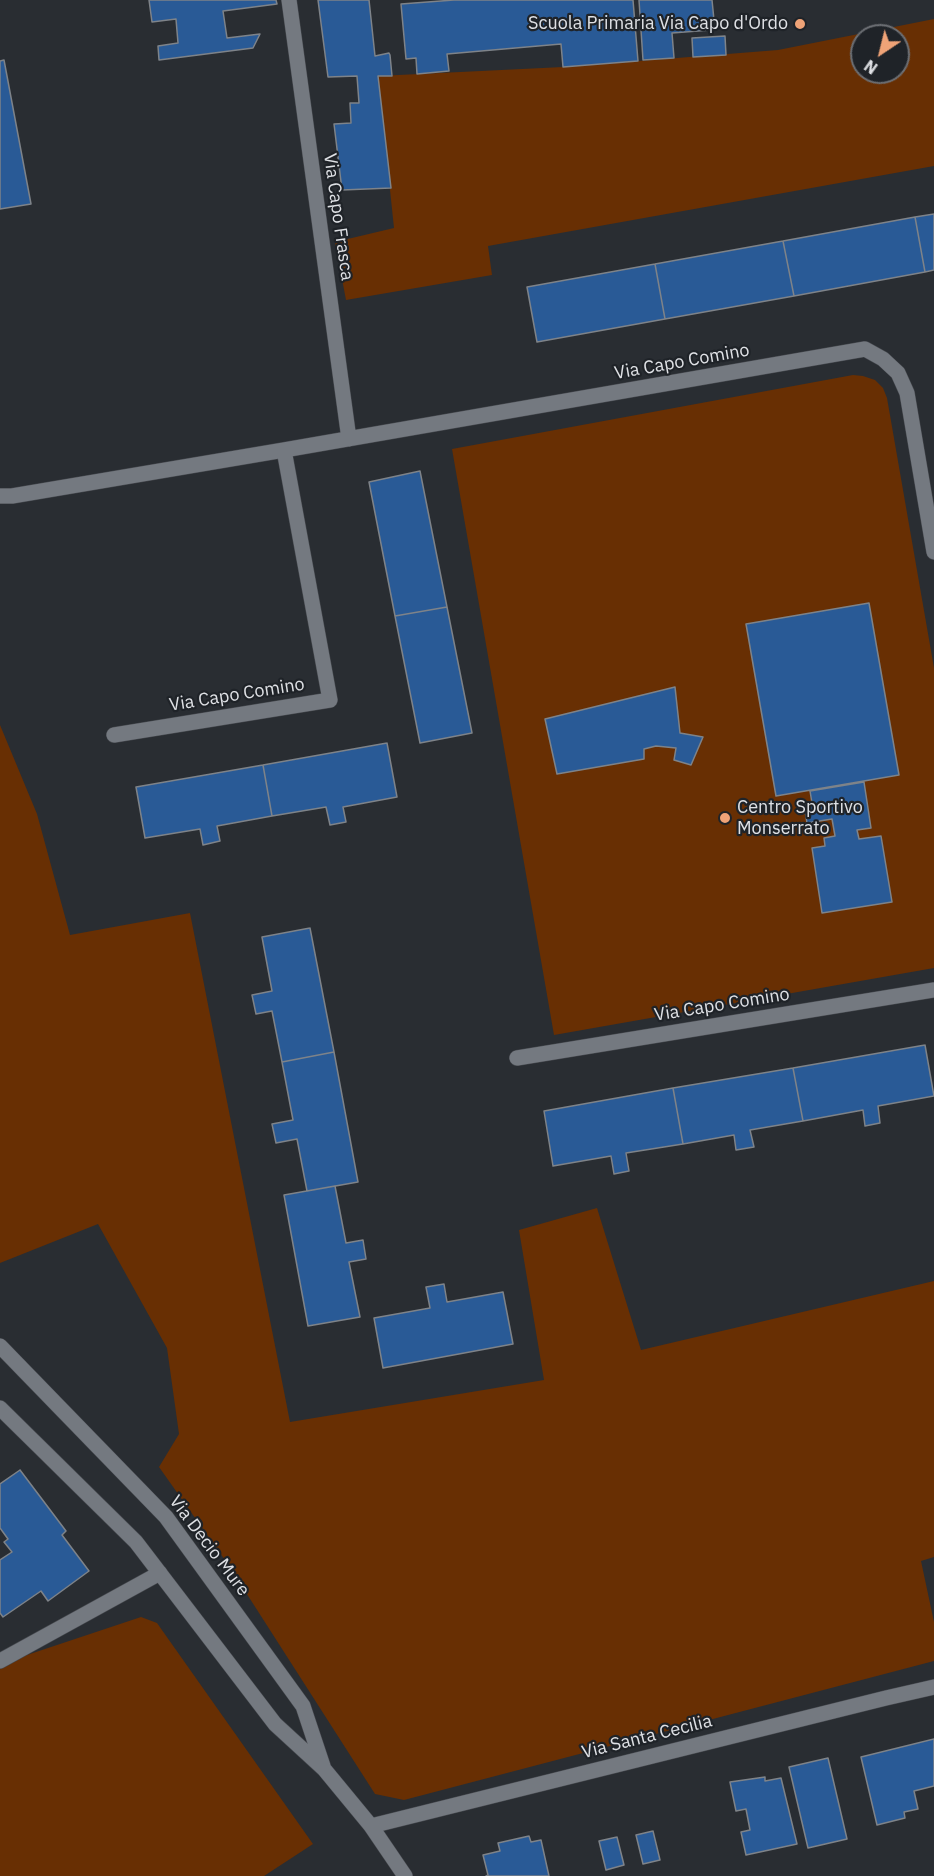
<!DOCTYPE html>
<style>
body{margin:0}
#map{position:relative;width:934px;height:1876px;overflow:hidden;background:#292d32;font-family:"IBM Plex Sans",sans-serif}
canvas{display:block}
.north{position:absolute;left:850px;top:24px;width:60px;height:60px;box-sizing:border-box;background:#1f2328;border:2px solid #6c6f74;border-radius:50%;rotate:215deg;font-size:16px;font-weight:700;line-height:24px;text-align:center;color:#dfe1e5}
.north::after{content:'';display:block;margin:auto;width:21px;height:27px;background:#efa377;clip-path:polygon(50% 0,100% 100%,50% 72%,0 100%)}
</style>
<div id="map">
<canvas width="934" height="1876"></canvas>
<div class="north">N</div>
</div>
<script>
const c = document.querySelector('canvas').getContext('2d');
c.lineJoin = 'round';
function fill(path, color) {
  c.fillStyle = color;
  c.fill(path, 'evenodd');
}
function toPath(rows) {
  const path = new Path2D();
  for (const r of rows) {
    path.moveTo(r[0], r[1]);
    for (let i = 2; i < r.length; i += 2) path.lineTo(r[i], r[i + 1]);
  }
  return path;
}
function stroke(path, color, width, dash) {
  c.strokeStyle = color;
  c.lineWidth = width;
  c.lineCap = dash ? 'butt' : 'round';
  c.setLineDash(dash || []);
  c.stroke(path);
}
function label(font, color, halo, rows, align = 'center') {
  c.font = font + ' "IBM Plex Sans",sans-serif';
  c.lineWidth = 4.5;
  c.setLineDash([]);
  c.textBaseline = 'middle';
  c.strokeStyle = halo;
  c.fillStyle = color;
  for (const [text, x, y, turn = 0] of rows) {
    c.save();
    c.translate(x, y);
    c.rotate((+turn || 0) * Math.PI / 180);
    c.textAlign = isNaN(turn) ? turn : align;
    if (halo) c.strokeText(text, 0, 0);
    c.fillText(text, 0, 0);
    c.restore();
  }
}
const green = toPath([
 [934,19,934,166,488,246,492,275,346,300,335,242,394,228,378,76,563,67,778,50],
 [862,36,898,36,898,72,862,72],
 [853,375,863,376,875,380,883,388,887,398,934,668,934,968,554,1035,452,449],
 [0,725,37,814,70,935,190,913,290,1422,544,1380,519,1230,597,1208,641,1350,934,1281,934,1557,921,1561,934,1622,934,1661,404,1800,375,1794,227,1563,159,1467,179,1434,167,1348,98,1224,0,1263],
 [141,1617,157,1623,313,1844,264,1876,0,1876,0,1664]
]);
const building = toPath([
 [149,0,276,0,277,4,223,11,227,38,260,34,253,48,159,60,158,46,178,43,176,19,152,22,149,0],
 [318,0,369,0,375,56,389,53,390,55,392,76,378,76,391,188,342,190,334,124,351,123,350,103,359,103,357,76,328,77,318,0],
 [454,0,633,0,638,61,563,67,561,44,447,54,449,71,417,74,416,58,406,59,401,4,454,0],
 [639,0,712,0,714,20,710,20,711,30,672,33,674,58,643,60,639,0],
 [725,36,726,55,693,57,692,38,725,36],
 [4,60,31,204,0,209,0,61,4,60],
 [934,214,934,270,925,272,915,217,934,214],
 [915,217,925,272,794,296,783,241,915,217],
 [783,241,794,296,665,319,655,264,783,241],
 [655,264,665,319,537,342,527,287,655,264],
 [420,471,447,607,395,616,369,482,420,471],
 [869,603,899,775,776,796,746,624,869,603],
 [447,607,472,733,420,743,395,616,447,607],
 [675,687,680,733,703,737,691,765,674,760,676,748,656,746,644,749,644,759,557,774,545,719,675,687],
 [387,743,397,797,343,807,346,822,330,825,326,807,272,816,263,765,387,743],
 [263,765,272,816,217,826,220,841,203,845,200,829,145,838,136,787,263,765],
 [864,782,871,828,857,830,859,839,881,836,892,902,822,913,812,848,825,846,824,838,835,836,832,819,807,823,804,805,812,803,810,791,864,782],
 [310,928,334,1052,282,1062,272,1011,256,1014,252,995,272,991,262,937,310,928],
 [925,1045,934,1096,878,1106,880,1123,865,1126,863,1110,803,1121,793,1068,925,1045],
 [334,1052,358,1182,307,1191,297,1139,276,1143,272,1124,293,1120,282,1062,334,1052],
 [793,1068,803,1121,750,1130,754,1147,736,1150,734,1135,683,1144,673,1088,793,1068],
 [673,1088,683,1144,626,1153,629,1171,614,1174,611,1156,553,1166,544,1111,673,1088],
 [335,1186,346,1243,363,1240,366,1259,349,1262,360,1317,308,1326,284,1195,335,1186],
 [444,1284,447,1302,503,1292,513,1344,383,1368,374,1318,430,1308,426,1287,444,1284],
 [20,1470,66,1531,62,1535,89,1571,48,1601,41,1591,3,1617,0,1613,0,1560,12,1552,4,1542,8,1539,0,1528,0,1484,20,1470],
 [934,1739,934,1786,914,1791,918,1809,904,1812,905,1818,877,1825,861,1757,934,1739],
 [828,1758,847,1839,808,1848,789,1767,828,1758],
 [765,1777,765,1781,781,1778,797,1844,746,1855,741,1832,750,1830,746,1809,736,1811,730,1782,765,1777],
 [653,1831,660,1860,643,1864,636,1835,653,1831],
 [529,1836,531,1842,541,1840,549,1876,486,1876,488,1875,483,1855,500,1851,498,1843,529,1836],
 [617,1837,624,1865,606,1870,599,1841,617,1837]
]);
const minor = toPath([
 [289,0,349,439],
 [0,496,12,496,284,450,865,349,883,359,898,373,907,393,934,552],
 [114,735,330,700,284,450],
 [517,1058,934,990],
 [0,1346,166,1517,303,1706,323,1766],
 [0,1408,136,1542,275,1724,324,1769,371,1826,405,1876],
 [0,1661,160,1573],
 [371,1826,886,1698,934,1687]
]);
const markers = [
 [800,24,6,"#efa377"],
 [725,818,6,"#efa377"]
];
const poiNames = [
 ["Scuola Primaria Via Capo d'Ordo",788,24],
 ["Centro Sportivo",737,808,"left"],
 ["Monserrato",737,829,"left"]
];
const streetNames = [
 ["Via Capo Frasca",338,217,82],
 ["Via Capo Comino",682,362,-10],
 ["Via Capo Comino",237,695,-9],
 ["Via Capo Comino",722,1005,-9],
 ["Via Decio Mure",209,1546,53],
 ["Via Santa Cecilia",647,1737,-14]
];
fill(green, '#682f03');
fill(building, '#295a96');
stroke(building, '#7e8389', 1.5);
stroke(minor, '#474a4f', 16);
stroke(minor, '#747980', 15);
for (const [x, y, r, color] of markers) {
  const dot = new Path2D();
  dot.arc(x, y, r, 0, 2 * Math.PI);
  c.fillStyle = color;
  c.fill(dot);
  stroke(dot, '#1f2328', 2);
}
label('18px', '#dfe1e5', '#1f2328', poiNames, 'right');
label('18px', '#dfe1e5', '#1f2328', streetNames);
</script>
